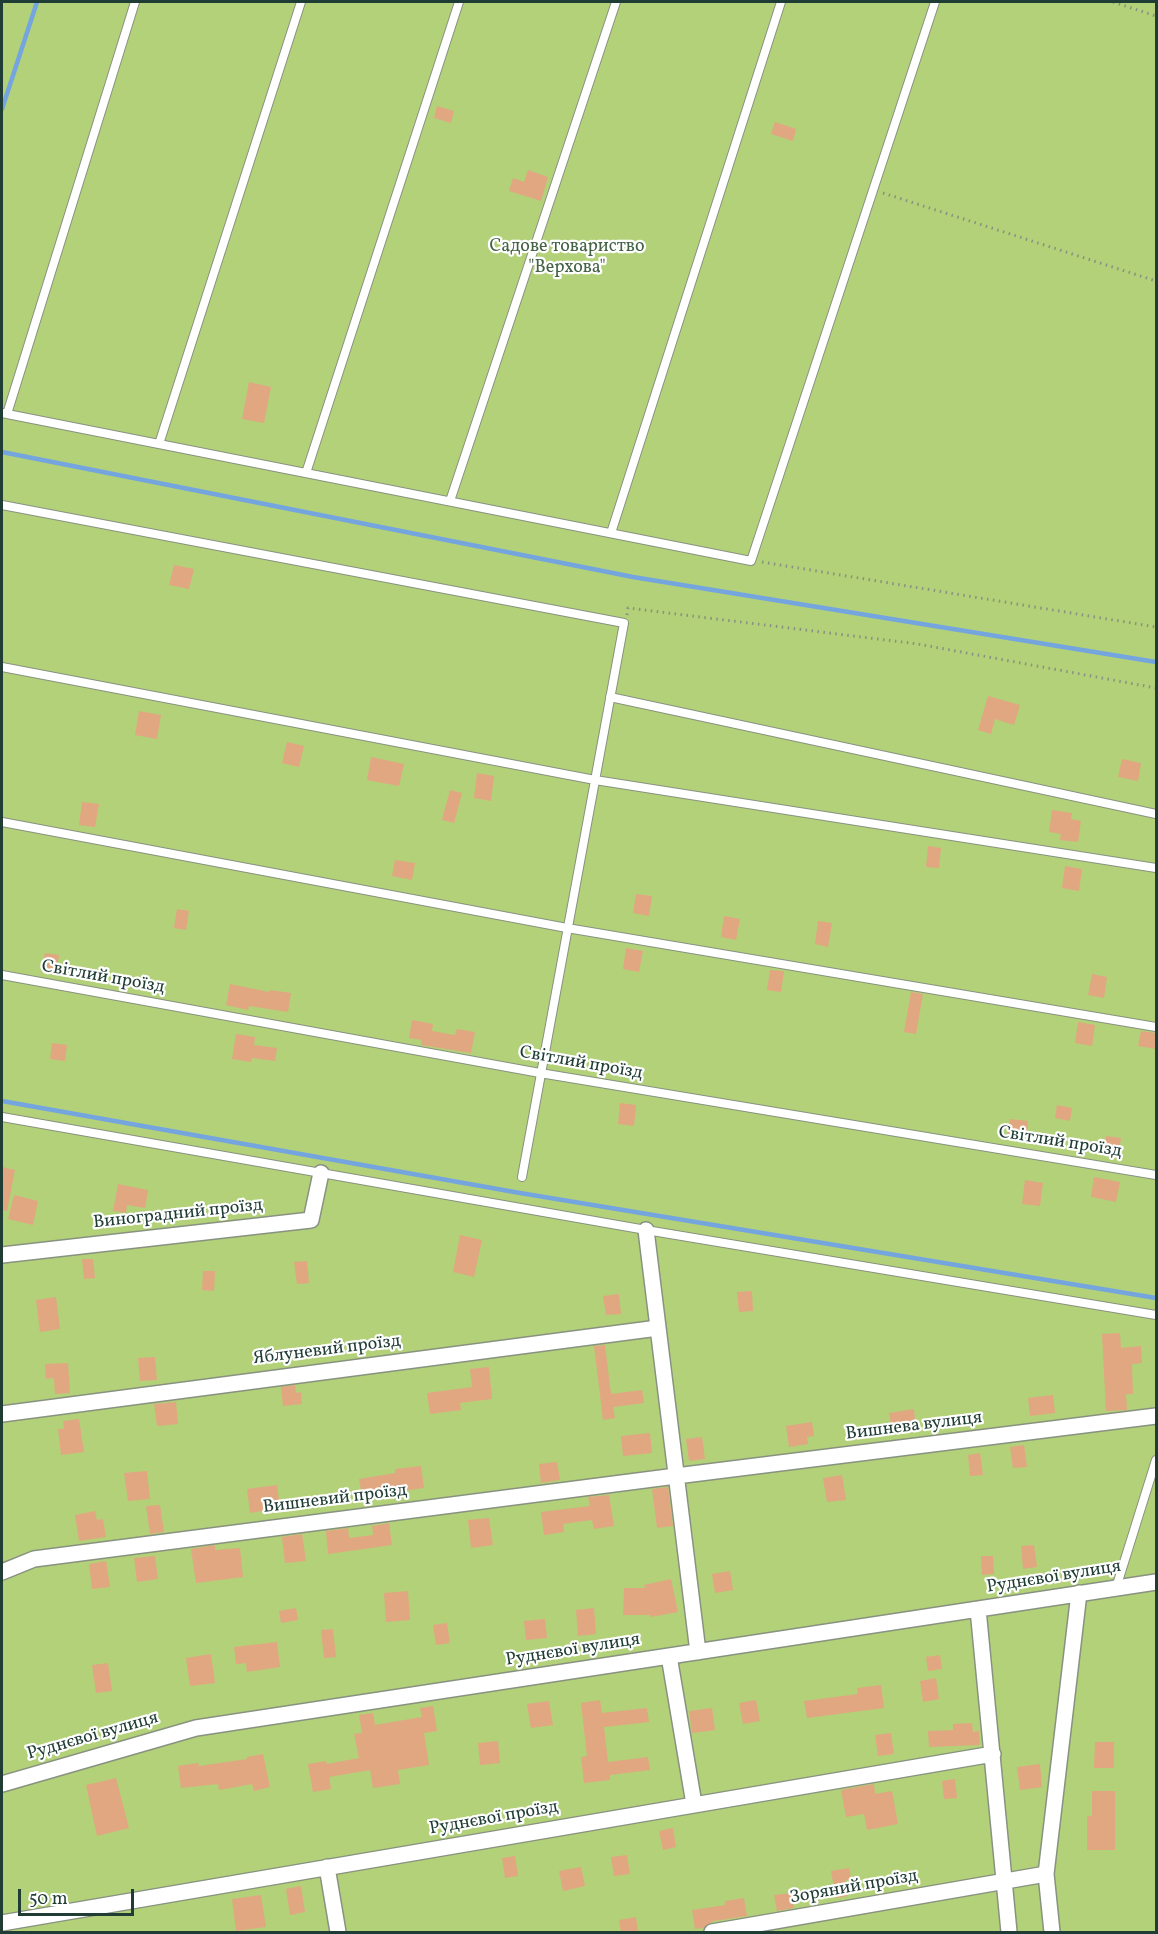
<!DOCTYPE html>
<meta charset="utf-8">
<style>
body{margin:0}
#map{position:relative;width:1158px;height:1934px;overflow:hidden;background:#f2e6cc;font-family:Vollkorn,serif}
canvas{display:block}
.frame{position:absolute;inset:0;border:3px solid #1f3d34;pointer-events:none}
.scale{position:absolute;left:18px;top:1889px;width:116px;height:27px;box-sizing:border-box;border:3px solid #1f3d34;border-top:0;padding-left:8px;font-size:18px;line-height:21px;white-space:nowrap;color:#1f3d34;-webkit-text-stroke:4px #fff;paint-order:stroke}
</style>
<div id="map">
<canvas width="1158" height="1934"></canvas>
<div class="frame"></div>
<div class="scale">50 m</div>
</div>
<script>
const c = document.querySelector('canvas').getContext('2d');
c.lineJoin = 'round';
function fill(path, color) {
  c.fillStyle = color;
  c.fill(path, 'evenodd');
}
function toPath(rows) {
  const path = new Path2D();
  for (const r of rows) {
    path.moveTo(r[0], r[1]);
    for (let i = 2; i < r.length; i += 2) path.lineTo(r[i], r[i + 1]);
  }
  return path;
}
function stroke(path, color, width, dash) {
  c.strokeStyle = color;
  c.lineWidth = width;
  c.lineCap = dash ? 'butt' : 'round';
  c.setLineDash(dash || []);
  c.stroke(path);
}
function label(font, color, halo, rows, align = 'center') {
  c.font = font + ' Vollkorn,serif';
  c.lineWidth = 4.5;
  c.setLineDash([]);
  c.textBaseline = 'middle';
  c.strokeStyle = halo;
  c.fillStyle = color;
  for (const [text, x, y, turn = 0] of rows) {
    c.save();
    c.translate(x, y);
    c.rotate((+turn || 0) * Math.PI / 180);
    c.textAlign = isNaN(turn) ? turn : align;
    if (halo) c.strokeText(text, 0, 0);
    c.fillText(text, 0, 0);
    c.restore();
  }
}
const green = toPath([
 [2,2,1156,2,1156,1932,2,1932]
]);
const stream = toPath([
 [2,109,37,2],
 [2,452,633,577,1156,662],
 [2,1101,520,1193,1156,1298]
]);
const building = toPath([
 [437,106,454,111,451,123,434,118],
 [775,122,796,129,793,141,771,134],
 [528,170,548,177,541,201,509,191,513,178,524,182],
 [249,382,271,387,264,423,242,419],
 [174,565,194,569,189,589,169,585],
 [988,696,1020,705,1014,725,995,719,991,734,978,730],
 [139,711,161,715,157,739,135,735],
 [287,742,304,746,299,767,282,763],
 [371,757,404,764,399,786,367,780],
 [1122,759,1141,763,1138,781,1118,777],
 [477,773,494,776,491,801,474,798],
 [450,790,462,793,454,823,442,820],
 [82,802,99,804,95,827,79,825],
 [1052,810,1072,813,1071,819,1081,821,1078,842,1060,840,1061,834,1049,832],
 [928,846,941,848,939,868,926,867],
 [395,860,415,863,412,880,392,876],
 [1065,866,1082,869,1079,891,1062,888],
 [636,894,652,896,649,916,633,913],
 [177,909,189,911,186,930,174,928],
 [724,916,740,919,736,940,721,937],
 [818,921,832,923,828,947,815,944],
 [626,948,643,951,639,972,623,969],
 [45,953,59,955,56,975,41,972],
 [770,970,784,971,781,992,767,990],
 [1092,974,1107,977,1104,998,1088,995],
 [230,984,269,992,270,990,291,993,288,1012,249,1006,248,1010,226,1005],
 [911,992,923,994,916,1034,904,1032],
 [412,1020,433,1024,432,1031,455,1035,457,1029,475,1032,471,1053,421,1045,422,1040,409,1038],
 [1078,1022,1095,1025,1092,1046,1075,1043],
 [1141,1031,1156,1033,1156,1049,1138,1046],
 [236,1034,255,1037,254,1045,277,1048,275,1061,252,1058,251,1062,232,1059],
 [52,1043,67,1045,65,1061,50,1059],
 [620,1103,636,1105,634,1126,618,1124],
 [1057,1105,1072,1108,1070,1121,1055,1118],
 [1010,1119,1028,1121,1026,1140,1007,1138],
 [1106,1136,1121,1138,1119,1151,1104,1150],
 [2,1167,15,1170,7,1211,2,1210],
 [1094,1177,1120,1182,1116,1202,1091,1197],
 [1025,1180,1043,1183,1040,1206,1022,1204],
 [118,1184,148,1190,145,1208,127,1205,126,1213,113,1211],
 [14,1195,38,1201,33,1225,8,1219],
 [460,1235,482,1240,474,1277,453,1272],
 [82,1259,93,1259,95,1278,84,1279],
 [307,1261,309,1283,297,1284,294,1262],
 [203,1271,215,1271,214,1291,202,1290],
 [752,1291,753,1311,739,1312,737,1292],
 [619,1294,621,1314,606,1315,603,1296],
 [56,1297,60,1329,40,1332,36,1300],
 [1120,1333,1121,1348,1141,1346,1142,1363,1132,1364,1133,1394,1126,1394,1127,1410,1106,1411,1102,1334],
 [605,1345,611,1394,642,1390,644,1403,613,1407,615,1418,603,1420,594,1346],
 [155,1357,157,1380,140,1381,138,1358],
 [68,1363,70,1393,55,1394,54,1378,46,1379,45,1364],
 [489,1367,492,1399,460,1403,461,1410,430,1414,427,1393,472,1387,470,1369],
 [295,1385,296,1393,301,1392,302,1404,283,1406,281,1387],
 [1053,1395,1055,1413,1030,1416,1028,1398],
 [176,1402,178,1424,157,1426,154,1404],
 [914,1409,916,1428,892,1431,889,1413],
 [79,1419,84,1452,61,1455,58,1429,64,1429,63,1421],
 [812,1422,814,1436,807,1437,808,1444,789,1447,786,1426],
 [650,1433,652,1453,623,1456,621,1436],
 [702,1437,705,1459,689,1461,686,1439],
 [1024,1445,1027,1467,1013,1468,1010,1447],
 [980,1453,983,1475,970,1476,968,1455],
 [557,1462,560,1480,541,1483,539,1464],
 [421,1466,424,1488,379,1494,380,1498,363,1501,359,1479,395,1473,395,1469],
 [147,1471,150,1499,128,1501,124,1473],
 [842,1475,846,1500,827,1502,823,1478],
 [277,1485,280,1508,250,1513,247,1489],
 [668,1487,673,1526,657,1528,652,1489],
 [609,1495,614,1526,594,1529,592,1520,563,1524,564,1532,544,1535,541,1512,590,1506,588,1497],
 [160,1505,164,1532,150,1534,146,1506],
 [95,1511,97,1520,103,1519,106,1537,79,1541,75,1515],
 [489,1518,493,1545,471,1548,468,1520],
 [389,1523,392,1545,328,1554,326,1531,348,1528,349,1538,373,1535,372,1526],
 [302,1534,306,1561,285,1563,282,1537],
 [215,1545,215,1550,240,1548,243,1577,196,1583,191,1549],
 [1034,1545,1037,1567,1023,1569,1021,1546],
 [155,1556,158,1579,137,1582,134,1558],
 [981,1556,993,1556,994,1574,982,1575],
 [106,1561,110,1587,92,1589,89,1564],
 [730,1571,733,1590,715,1593,712,1574],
 [671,1579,678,1612,651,1617,650,1615,623,1615,624,1588,645,1588,644,1585],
 [408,1591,410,1620,386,1622,384,1593],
 [296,1608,298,1620,281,1623,279,1611],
 [594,1608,596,1634,578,1636,576,1610],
 [545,1619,547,1638,526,1640,524,1621],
 [447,1623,450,1643,436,1645,433,1625],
 [333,1629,336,1657,324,1658,321,1630],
 [277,1642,280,1667,247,1672,246,1663,236,1664,234,1647],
 [211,1654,215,1683,190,1686,186,1658],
 [940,1655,942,1669,928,1671,926,1657],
 [108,1663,112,1691,96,1693,92,1665],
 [936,1678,939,1699,923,1702,920,1681],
 [881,1685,884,1708,807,1718,804,1701,858,1694,857,1688],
 [600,1700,602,1713,647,1708,649,1722,604,1727,608,1762,648,1757,650,1770,610,1775,610,1780,584,1783,581,1757,587,1756,581,1703],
 [756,1700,760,1721,743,1724,739,1703],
 [549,1701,553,1725,531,1728,527,1704],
 [433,1706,437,1731,424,1733,429,1765,398,1770,400,1784,373,1788,370,1770,329,1777,331,1789,313,1792,308,1764,326,1761,327,1764,359,1758,354,1734,362,1733,359,1715,373,1713,375,1725,422,1717,420,1708],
 [712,1708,715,1730,692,1733,689,1711],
 [972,1723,973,1732,979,1731,980,1745,929,1747,928,1731,953,1730,953,1724],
 [891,1733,894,1754,878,1756,875,1735],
 [498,1741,500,1763,480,1765,478,1743],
 [1095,1742,1114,1742,1114,1768,1094,1768],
 [263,1754,270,1787,254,1791,252,1784,219,1790,218,1784,181,1788,178,1766,198,1763,199,1766,247,1759,247,1757],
 [1040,1764,1042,1787,1020,1790,1017,1767],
 [116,1778,129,1828,97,1836,86,1785],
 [955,1779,957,1798,944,1799,942,1781],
 [874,1784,875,1794,892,1791,898,1824,867,1830,864,1814,846,1817,841,1790],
 [1092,1791,1115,1791,1115,1850,1087,1850,1087,1816,1092,1816],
 [673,1828,676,1847,663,1850,659,1831],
 [627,1855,630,1874,614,1876,611,1857],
 [515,1856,518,1876,505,1878,502,1858],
 [581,1867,585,1886,563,1891,559,1871],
 [849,1868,851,1879,845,1880,848,1896,836,1898,831,1871],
 [301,1886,305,1912,290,1915,286,1889],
 [792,1893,794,1908,777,1911,774,1895],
 [261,1895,266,1927,236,1931,232,1899],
 [744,1898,747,1916,714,1921,703,1928,695,1929,692,1910,725,1905,725,1901],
 [636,1917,638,1932,621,1932,619,1920]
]);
const path = toPath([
 [1113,2,1156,16],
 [883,193,1156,281],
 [762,562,1156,627],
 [627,615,628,608,918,644,1156,688]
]);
const service = toPath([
 [2,413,751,561,935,2],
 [7,414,135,2],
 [159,444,301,2],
 [306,473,459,2],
 [450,501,616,2],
 [2,505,624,623,522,1177],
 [611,533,781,2],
 [2,667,595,780,1156,868],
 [610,697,1156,814],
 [2,822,567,928,1156,1027],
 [2,975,540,1073,1156,1175],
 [2,1117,646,1230,1156,1315],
 [1116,1588,1156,1460]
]);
const minor = toPath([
 [646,1230,698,1652],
 [2,1255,311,1220,321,1173],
 [2,1414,658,1328],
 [2,1572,34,1559,676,1476,1156,1416],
 [978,1609,1009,1932],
 [669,1656,694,1804],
 [2,1784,196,1728,1156,1582],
 [327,1867,338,1932],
 [2,1923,993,1754],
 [712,1932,1046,1874],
 [1052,1932,1046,1874,1079,1593]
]);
const parkNames = [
 ["Садове товариство",567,248],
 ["\"Верхова\"",567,269]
];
const streetNames = [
 ["Світлий проїзд",103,978,10],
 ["Світлий проїзд",581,1064,10],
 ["Світлий проїзд",1060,1143,9],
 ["Виноградний проїзд",178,1215,-6],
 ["Яблуневий проїзд",327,1351,-7],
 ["Вишнева вулиця",914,1427,-7],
 ["Вишневий проїзд",335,1500,-7],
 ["Руднєвої вулиця",1054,1578,-9],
 ["Руднєвої вулиця",573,1651,-9],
 ["Руднєвої вулиця",93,1737,-16],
 ["Руднєвої проїзд",494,1819,-10],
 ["Зоряний проїзд",854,1888,-10]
];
fill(green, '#b3d178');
stroke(stream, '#75a5df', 4.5);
fill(building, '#e1a781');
stroke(service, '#889280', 10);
stroke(minor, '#889280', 18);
stroke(path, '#889280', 3, [1.5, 4.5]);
stroke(service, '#fff', 8);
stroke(minor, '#fff', 15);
label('18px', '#446245', '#fff', parkNames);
label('18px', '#1f3d34', '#fff', streetNames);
</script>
